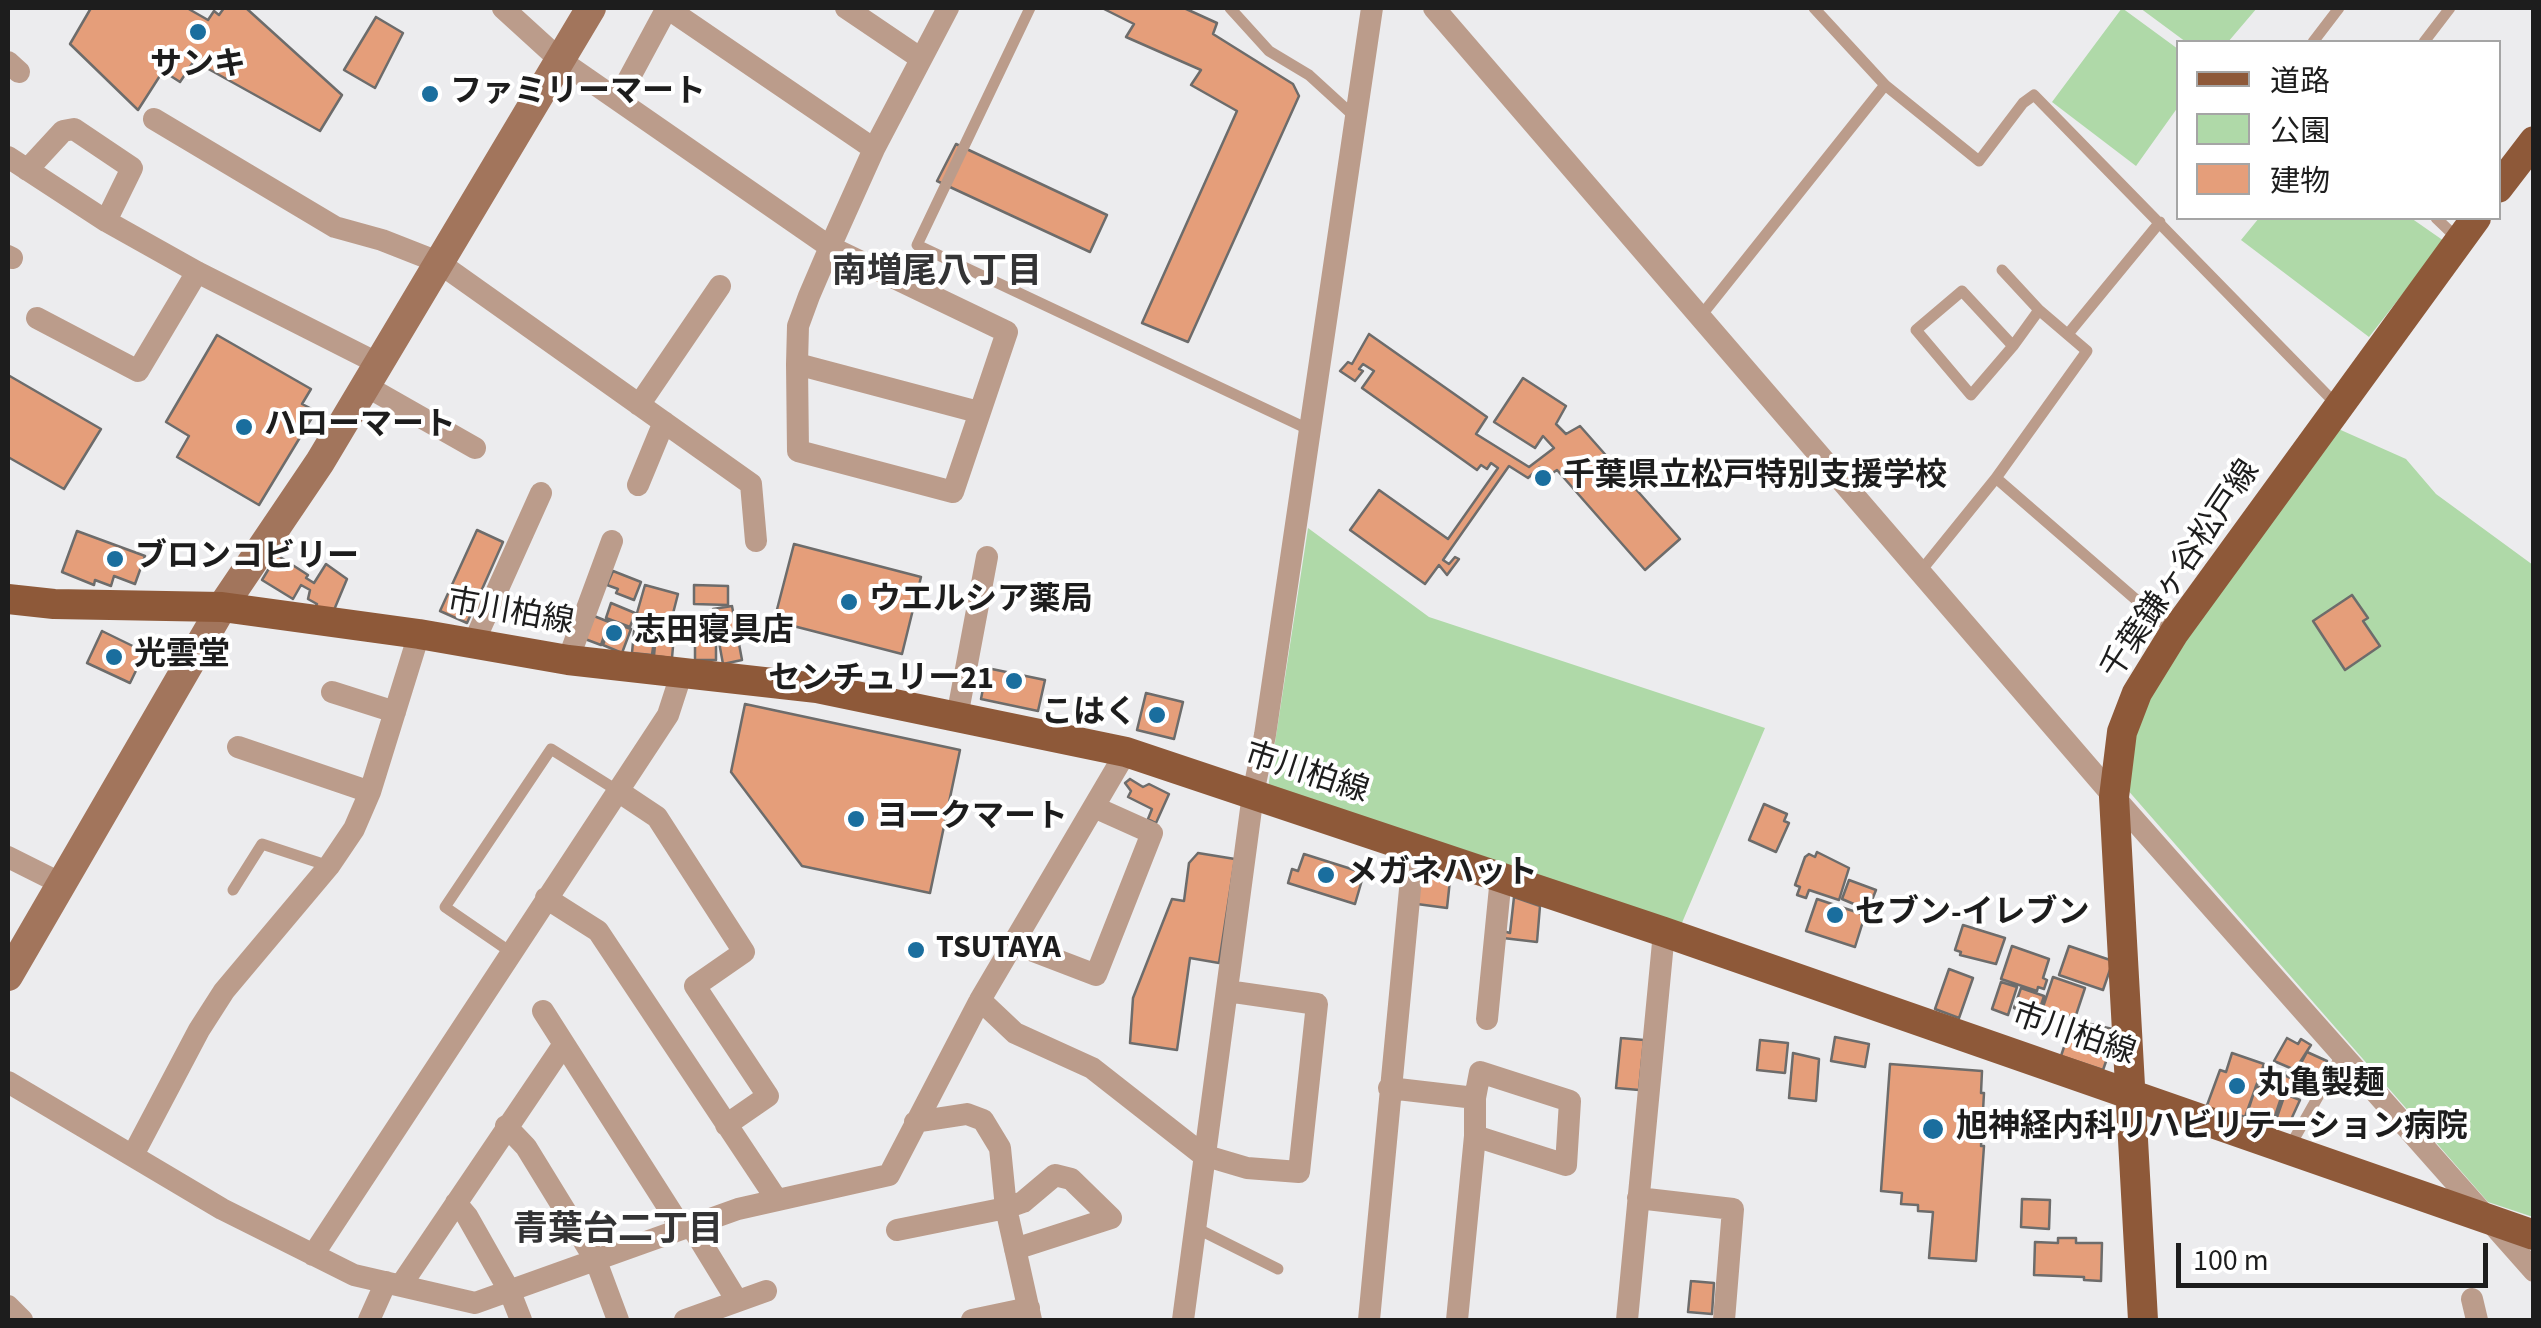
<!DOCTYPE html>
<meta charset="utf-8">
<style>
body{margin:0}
#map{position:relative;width:2541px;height:1328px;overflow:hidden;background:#ececee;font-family:"Source Sans 3","Noto Sans JP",sans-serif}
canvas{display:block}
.frame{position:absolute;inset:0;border:10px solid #1d1d1d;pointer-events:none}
.legend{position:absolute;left:2176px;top:40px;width:325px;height:180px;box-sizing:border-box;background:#fff;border:2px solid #a5a5a5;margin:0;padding:12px 18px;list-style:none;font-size:30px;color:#1d1d1d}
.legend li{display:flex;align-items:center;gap:20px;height:50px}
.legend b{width:50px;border:2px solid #a5a5a5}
.scale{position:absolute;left:2176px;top:1243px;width:312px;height:45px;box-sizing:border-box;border:5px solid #1d1d1d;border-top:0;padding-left:12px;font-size:30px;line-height:35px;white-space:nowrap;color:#1d1d1d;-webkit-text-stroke:8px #fff;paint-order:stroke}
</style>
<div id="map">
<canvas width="2541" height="1328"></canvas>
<div class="frame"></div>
<ul class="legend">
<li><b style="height:12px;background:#8e5939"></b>道路</li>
<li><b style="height:28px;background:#afd9a8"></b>公園</li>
<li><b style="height:28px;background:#e59e7a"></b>建物</li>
</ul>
<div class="scale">100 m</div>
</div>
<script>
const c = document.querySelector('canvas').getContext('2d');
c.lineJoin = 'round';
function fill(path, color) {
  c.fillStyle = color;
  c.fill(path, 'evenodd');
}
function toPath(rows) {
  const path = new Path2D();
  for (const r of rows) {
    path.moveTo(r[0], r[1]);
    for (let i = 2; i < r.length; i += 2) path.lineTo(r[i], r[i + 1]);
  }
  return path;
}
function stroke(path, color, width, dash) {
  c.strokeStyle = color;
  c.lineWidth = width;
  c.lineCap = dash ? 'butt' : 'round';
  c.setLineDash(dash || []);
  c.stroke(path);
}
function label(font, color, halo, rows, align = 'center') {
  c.font = font + ' "Source Sans 3","Noto Sans JP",sans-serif';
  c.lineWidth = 8;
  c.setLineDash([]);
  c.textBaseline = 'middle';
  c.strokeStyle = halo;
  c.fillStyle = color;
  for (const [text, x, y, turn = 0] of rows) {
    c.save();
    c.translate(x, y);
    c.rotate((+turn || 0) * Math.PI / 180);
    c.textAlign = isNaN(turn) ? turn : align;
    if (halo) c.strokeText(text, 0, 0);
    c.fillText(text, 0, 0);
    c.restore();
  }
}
const green = toPath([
 [2122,8,2178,49,2178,107,2136,166,2052,102],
 [2140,8,2257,8,2228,42,2186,42],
 [2259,218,2411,218,2444,241,2369,337,2241,240],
 [2316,419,2406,459,2436,494,2533,565,2533,1217,2488,1202,2126,788,2139,670],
 [1308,528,1429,617,1765,728,1681,925,1268,788]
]);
const building = toPath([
 [91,8,187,8,208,20,214,11,219,15,224,8,246,8,342,95,320,131,194,61,180,82,163,71,138,110,70,44,91,8],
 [1102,8,1184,8,1217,23,1213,34,1293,84,1299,96,1188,342,1142,323,1237,111,1191,85,1201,70,1126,37,1134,24,1102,8],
 [376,17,403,33,375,88,344,70,376,17],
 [956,144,1107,215,1090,252,937,181,956,144],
 [1369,334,1487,417,1476,434,1529,467,1554,448,1543,436,1535,448,1494,422,1523,378,1566,406,1556,424,1566,434,1580,426,1680,539,1645,570,1557,470,1548,476,1540,467,1528,478,1509,466,1443,560,1449,564,1455,557,1459,559,1447,575,1439,565,1425,584,1350,530,1379,490,1448,539,1498,468,1491,463,1487,469,1481,465,1477,470,1362,388,1374,371,1363,364,1359,369,1363,371,1355,381,1340,371,1348,362,1352,364,1369,334],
 [217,335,311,389,302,404,316,411,259,505,177,457,189,436,166,422,217,335],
 [8,375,101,429,64,489,8,457,8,375],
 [477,530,503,542,467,623,440,611,477,530],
 [77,531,145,556,135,584,114,576,111,586,95,580,94,585,62,572,77,531],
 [794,544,921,577,902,654,774,621,794,544],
 [277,555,308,575,306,578,314,583,326,564,347,579,334,610,315,607,317,604,308,599,310,590,301,585,293,599,262,580,277,555],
 [613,571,641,582,634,600,616,593,618,589,607,585,613,571],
 [645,585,678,594,669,629,635,620,645,585],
 [694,585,728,586,728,605,694,604,694,585],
 [2352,595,2368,618,2363,621,2380,646,2345,670,2313,621,2352,595],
 [611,603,635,613,630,627,606,618,611,603],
 [732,606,742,660,723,664,713,609,732,606],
 [594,616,609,622,601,645,585,639,594,616],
 [611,622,631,629,622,653,603,645,611,622],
 [102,631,145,652,130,683,87,663,102,631],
 [634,631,655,633,652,655,632,653,634,631],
 [695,631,716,632,716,660,695,660,695,631],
 [656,633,674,635,672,658,654,656,656,633],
 [987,668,1045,680,1038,711,981,699,987,668],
 [1146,693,1183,702,1174,739,1137,730,1146,693],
 [745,704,960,750,930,893,802,866,731,772,745,704],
 [1130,779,1143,787,1149,784,1169,794,1156,823,1148,819,1152,809,1128,797,1131,791,1125,783,1130,779],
 [1764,804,1787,814,1784,821,1789,823,1776,852,1749,840,1764,804],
 [1817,852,1849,868,1839,900,1809,890,1806,898,1797,895,1800,887,1795,885,1805,857,1809,854,1815,857,1817,852],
 [1198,853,1235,859,1219,963,1190,958,1177,1050,1130,1043,1133,998,1172,899,1184,901,1189,863,1198,853],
 [1304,854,1364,873,1355,904,1288,883,1292,869,1298,871,1304,854],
 [1420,870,1450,880,1447,908,1417,904,1420,870],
 [1849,880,1876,890,1868,910,1842,899,1849,880],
 [1514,897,1540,906,1537,942,1503,938,1503,931,1510,933,1514,897],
 [1817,899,1865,915,1855,947,1806,931,1817,899],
 [1963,925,2005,938,1996,964,1960,955,1961,952,1955,950,1963,925],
 [2012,946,2049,959,2043,978,2047,980,2044,989,2038,987,2037,991,2001,979,2012,946],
 [2069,946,2113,961,2103,990,2059,975,2069,946],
 [1949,969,1973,978,1959,1018,1935,1009,1949,969],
 [2053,977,2085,988,2075,1018,2043,1007,2053,977],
 [2001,982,2017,987,2008,1015,1992,1009,2001,982],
 [2021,988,2044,996,2035,1024,2024,1021,2025,1018,2018,1015,2019,1010,2014,1008,2021,988],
 [2073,1020,2117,1030,2103,1070,2061,1056,2073,1020],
 [1835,1037,1869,1044,1865,1067,1831,1061,1835,1037],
 [1621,1038,1644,1040,1639,1090,1616,1088,1621,1038],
 [2287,1038,2298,1044,2301,1039,2311,1045,2295,1070,2274,1061,2287,1038],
 [1760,1040,1788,1043,1785,1073,1757,1070,1760,1040],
 [2307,1052,2327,1061,2318,1081,2298,1069,2307,1052],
 [1793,1053,1819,1059,1816,1101,1789,1098,1793,1053],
 [2232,1053,2264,1064,2245,1117,2231,1112,2230,1116,2206,1108,2220,1070,2226,1072,2232,1053],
 [1890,1064,1982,1071,1981,1093,1984,1093,1981,1146,1984,1146,1976,1261,1929,1258,1933,1212,1918,1211,1918,1205,1901,1204,1902,1193,1881,1191,1890,1064],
 [2263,1068,2287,1073,2286,1076,2298,1081,2293,1095,2258,1083,2263,1068],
 [2256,1086,2282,1095,2271,1128,2245,1120,2256,1086],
 [2285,1094,2300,1100,2289,1124,2277,1117,2285,1094],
 [2022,1199,2050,1200,2049,1229,2021,1227,2022,1199],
 [2058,1238,2076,1238,2076,1243,2102,1243,2101,1281,2084,1280,2084,1277,2034,1275,2035,1242,2058,1243,2058,1238],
 [1691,1281,1714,1283,1712,1314,1688,1312,1691,1281]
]);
const lane = toPath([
 [1030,8,917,245,1308,429],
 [1230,8,1269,51,1309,75,1355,117],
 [1814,8,1885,85,1979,161,2023,103,2034,95,2336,404],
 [2313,42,2339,8],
 [2424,42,2450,8],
 [2436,218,2459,240],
 [1700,317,1885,85],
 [2068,334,2160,222],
 [2013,346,1962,291,1916,330,1971,395,2013,346,2039,310],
 [1996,478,2171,630],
 [1920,572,1996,478,2087,351,2039,310,2002,270],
 [233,890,262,844,329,866],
 [512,953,445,907,551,749,618,791],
 [2289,1148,2341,1056],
 [1196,1228,1278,1269]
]);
const street = toPath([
 [503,8,560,60,830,247,1007,332,953,492,798,451,797,364,798,326,809,296,830,247,874,149,948,8],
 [667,8,874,149],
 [846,8,920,58],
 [1434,8,2114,797,2534,1271],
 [8,62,19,72],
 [618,99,667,8],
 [154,119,335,227,382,240,438,262,751,484,756,541],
 [8,157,106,221,197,272,379,364],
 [27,170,63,131,74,129,132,168,106,221],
 [8,256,12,258],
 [37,318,138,371,197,272],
 [797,364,978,412],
 [366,386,475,448],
 [639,405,720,286],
 [638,485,664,422],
 [474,642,541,493],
 [568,660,612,541],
 [332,692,395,712],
 [957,717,987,557],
 [238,747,370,792],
 [618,791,657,817,744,952,695,986,768,1096,726,1125],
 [8,857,60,883],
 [546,898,598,931,777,1200],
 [1015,944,1096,975,1152,833,1094,807],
 [980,1000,1015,1033,1092,1068,1203,1155,1247,1168,1299,1172,1317,1004,1227,991],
 [543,1011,675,1218,695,1232,736,1299],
 [1487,1019,1501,877],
 [8,1082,222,1209,354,1275,475,1303,738,1209,889,1175,980,1000,1126,752],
 [1389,1088,1475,1098],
 [915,1122,967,1114,983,1120,1000,1148,1006,1208,1031,1320],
 [506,1126,526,1147,596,1261,618,1320],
 [133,1155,199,1030,224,991,329,866,354,829,370,792,419,634],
 [1638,1198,1733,1209,1724,1320],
 [456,1203,467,1216,510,1292,521,1320],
 [897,1230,1006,1208,1023,1202,1055,1175,1071,1179,1111,1218,1015,1249],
 [313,1255,668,715,681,675],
 [401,1285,564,1044],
 [2472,1299,2477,1320],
 [8,1306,22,1320],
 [369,1320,386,1282],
 [685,1320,766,1291],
 [972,1320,1029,1308],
 [1183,1320,1253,794,1265,735,1372,8],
 [1369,1320,1414,847],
 [1457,1320,1475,1136,1475,1098,1480,1072,1570,1101,1566,1165,1475,1136],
 [1627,1320,1664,932]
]);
const secondary = toPath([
 [8,976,222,607,320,462,591,8]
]);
const primary = toPath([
 [2498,188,2534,141],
 [8,599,54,604,222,607,419,634,568,660,817,688,1126,752,1664,932,2534,1235],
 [2143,1320,2114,797,2122,732,2137,693,2174,633,2476,218]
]);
const markers = [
 [198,32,10,"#1a6e9e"],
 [430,94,10,"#1a6e9e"],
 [244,427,10,"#1a6e9e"],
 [1543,478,10,"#1a6e9e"],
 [115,559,10,"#1a6e9e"],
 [849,602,10,"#1a6e9e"],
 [614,633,10,"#1a6e9e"],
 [114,657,10,"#1a6e9e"],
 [1014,681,10,"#1a6e9e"],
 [1157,715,10,"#1a6e9e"],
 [856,819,10,"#1a6e9e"],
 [1326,875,10,"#1a6e9e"],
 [1835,915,10,"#1a6e9e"],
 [916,950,10,"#1a6e9e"],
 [2237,1086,10,"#1a6e9e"],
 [1933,1129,12,"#1a6e9e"]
];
const poiNames = [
 ["サンキ",198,67,"center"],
 ["ファミリーマート",450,94],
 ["ハローマート",264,427],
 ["千葉県立松戸特別支援学校",1563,478],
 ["ブロンコビリー",135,559],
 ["ウエルシア薬局",869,602],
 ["志田寝具店",634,633],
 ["光雲堂",134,657],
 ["センチュリー21",994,681,"right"],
 ["こはく",1137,715,"right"],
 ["ヨークマート",876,819],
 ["メガネハット",1346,875],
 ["セブン-イレブン",1855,915],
 ["TSUTAYA",936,950],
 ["丸亀製麺",2257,1086],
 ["旭神経内科リハビリテーション病院",1956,1129]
];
const streetNames = [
 ["千葉鎌ヶ谷松戸線",2182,571,-56],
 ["市川柏線",510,614,10],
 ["市川柏線",1306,775,18],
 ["市川柏線",2073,1036,19]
];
const neighbourhoodNames = [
 ["南増尾八丁目",937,274],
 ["青葉台二丁目",618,1232]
];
fill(green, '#afd9a8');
fill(building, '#e59e7a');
stroke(building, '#6d6c6b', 2.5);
stroke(lane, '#bb9c8b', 11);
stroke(street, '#bb9c8b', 22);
stroke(secondary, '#a2755c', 30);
stroke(primary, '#8e5939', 30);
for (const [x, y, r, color] of markers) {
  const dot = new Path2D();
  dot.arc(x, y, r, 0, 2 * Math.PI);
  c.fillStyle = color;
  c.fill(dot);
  stroke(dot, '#fff', 4);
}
label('bold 32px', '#1d1d1d', '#fff', poiNames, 'left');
label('32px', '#1d1d1d', '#fff', streetNames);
label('bold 35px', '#343435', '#fff', neighbourhoodNames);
</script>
